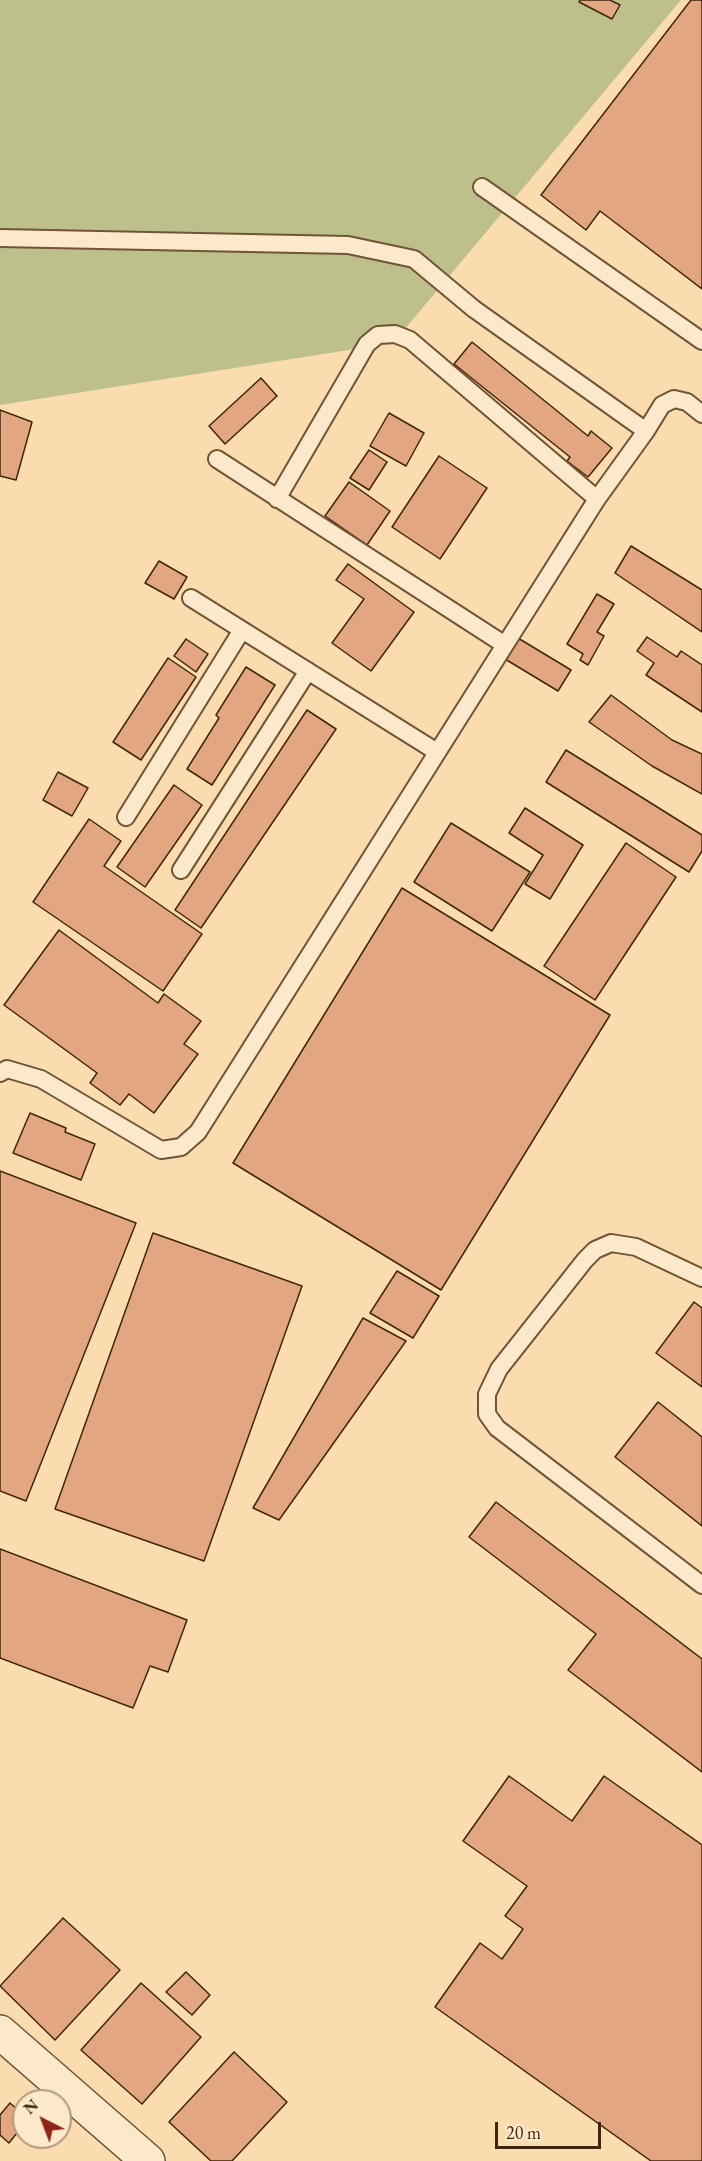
<!DOCTYPE html>
<style>
body{margin:0}
#map{position:relative;width:702px;height:2161px;overflow:hidden;background:#fbdcae;font-family:"EB Garamond",serif}
canvas{display:block}
.north{position:absolute;left:12px;top:2089px;width:60px;height:60px;box-sizing:border-box;background:#fce8ca;border:2px solid #b19a7e;border-radius:50%;rotate:318deg;font-size:16px;font-weight:700;line-height:24px;text-align:center;color:#40260d}
.north::after{content:'';display:block;margin:auto;width:21px;height:27px;background:#8f2418;clip-path:polygon(50% 0,100% 100%,50% 72%,0 100%)}
.scale{position:absolute;left:495px;top:2122px;width:106px;height:27px;box-sizing:border-box;border:3px solid #40260d;border-top:0;padding-left:8px;font-size:18px;line-height:21px;white-space:nowrap;color:#40260d;-webkit-text-stroke:4px #fce8ca;paint-order:stroke}
</style>
<div id="map">
<canvas width="702" height="2161"></canvas>
<div class="north">N</div>
<div class="scale">20 m</div>
</div>
<script>
const c = document.querySelector('canvas').getContext('2d');
c.lineJoin = 'round';
function fill(path, color) {
  c.fillStyle = color;
  c.fill(path, 'evenodd');
}
function toPath(rows) {
  const path = new Path2D();
  for (const r of rows) {
    path.moveTo(r[0], r[1]);
    for (let i = 2; i < r.length; i += 2) path.lineTo(r[i], r[i + 1]);
  }
  return path;
}
function stroke(path, color, width, dash) {
  c.strokeStyle = color;
  c.lineWidth = width;
  c.lineCap = dash ? 'butt' : 'round';
  c.setLineDash(dash || []);
  c.stroke(path);
}
const green = toPath([
 [0,0,681,0,393,343,0,405]
]);
const building = toPath([
 [580,0,610,0,620,5,612,19,579,2,580,0],
 [691,0,702,0,702,289,600,211,586,230,541,195,691,0],
 [472,342,588,436,591,431,612,448,588,477,567,461,570,457,454,364,472,342],
 [261,378,277,396,225,444,209,426,261,378],
 [0,410,32,422,16,480,0,476,0,410],
 [389,413,424,433,406,466,370,446,389,413],
 [369,450,387,462,369,490,350,478,369,450],
 [439,456,487,488,440,559,392,527,439,456],
 [349,482,390,511,367,545,325,516,349,482],
 [631,546,702,590,702,632,615,573,631,546],
 [159,561,187,577,174,599,145,583,159,561],
 [348,564,414,612,371,671,332,643,364,599,336,580,348,564],
 [597,594,614,604,597,632,604,636,588,665,580,660,583,654,567,644,597,594],
 [647,637,677,657,681,651,702,665,702,712,646,675,654,663,637,651,647,637],
 [518,638,571,670,558,691,505,659,518,638],
 [186,639,208,654,196,672,174,656,186,639],
 [168,658,196,677,141,760,113,742,168,658],
 [246,667,275,685,212,785,187,769,219,718,216,715,246,667],
 [611,695,672,740,702,754,702,794,652,766,589,722,611,695],
 [307,710,336,729,201,928,175,910,307,710],
 [566,750,702,835,702,851,689,872,546,782,566,750],
 [58,772,88,788,72,816,43,800,58,772],
 [174,785,202,805,145,887,117,867,174,785],
 [525,808,583,845,550,899,525,884,543,855,509,833,525,808],
 [89,819,121,841,104,866,202,934,163,991,33,902,89,819],
 [451,823,530,872,492,931,414,882,451,823],
 [626,843,676,877,595,1000,544,966,626,843],
 [402,888,610,1015,441,1290,233,1163,402,888],
 [59,930,158,1003,164,994,201,1021,184,1044,198,1054,154,1113,129,1094,120,1105,90,1083,97,1073,4,1005,59,930],
 [30,1113,66,1128,65,1132,95,1144,81,1180,13,1153,30,1113],
 [0,1171,136,1223,26,1501,0,1491,0,1171],
 [153,1233,302,1286,204,1561,55,1509,153,1233],
 [397,1271,439,1296,413,1338,370,1313,397,1271],
 [694,1302,702,1308,702,1387,656,1353,694,1302],
 [363,1318,406,1341,279,1520,253,1508,363,1318],
 [658,1402,702,1437,702,1526,615,1457,658,1402],
 [496,1502,702,1659,702,1772,568,1670,596,1634,469,1537,496,1502],
 [0,1549,187,1620,168,1672,150,1666,133,1708,0,1658,0,1549],
 [509,1776,572,1821,604,1776,702,1845,702,2161,651,2161,435,2007,480,1943,502,1959,523,1929,505,1916,527,1886,463,1841,509,1776],
 [63,1918,120,1970,55,2040,0,1986,63,1918],
 [186,1972,210,1995,192,2015,166,1992,186,1972],
 [141,1983,201,2037,142,2104,81,2050,141,1983],
 [234,2052,287,2102,232,2161,211,2161,169,2122,234,2052],
 [10,2103,24,2115,24,2124,9,2143,0,2135,0,2115,10,2103]
]);
const lane = toPath([
 [482,187,702,341],
 [0,238,348,245,414,259,474,309,646,431],
 [217,459,505,645],
 [277,499,367,344,378,335,395,334,410,340,597,499],
 [191,598,437,752],
 [126,817,242,630],
 [181,870,308,671],
 [0,1073,7,1069,41,1079,161,1150,181,1147,198,1132,597,499,646,431,662,405,674,399,687,402,702,414],
 [702,1278,636,1247,611,1243,595,1250,585,1260,499,1369,487,1394,487,1414,497,1428,702,1585]
]);
const street = toPath([
 [0,2032,148,2161]
]);
fill(green, '#bdc08b');
fill(building, '#e2a680');
stroke(building, '#40260d', 1.5);
stroke(lane, '#6f5435', 20);
stroke(street, '#6f5435', 36);
stroke(lane, '#fce8ca', 16);
stroke(street, '#fce8ca', 33);
</script>
